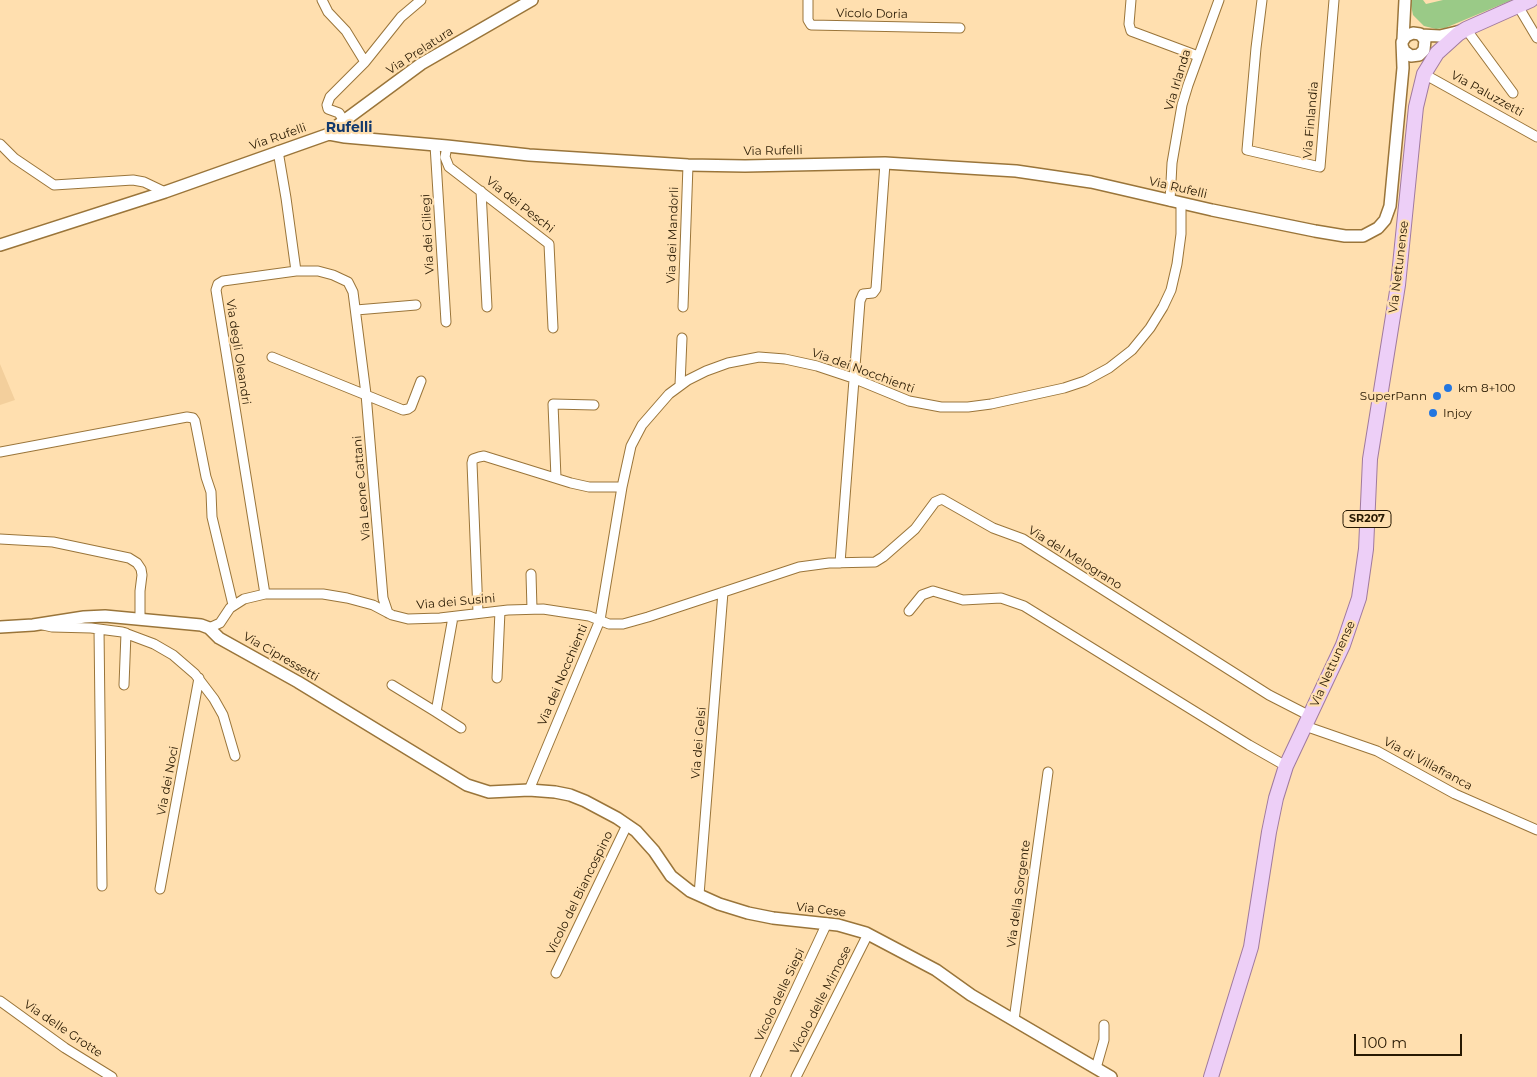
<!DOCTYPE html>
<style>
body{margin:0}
#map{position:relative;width:1537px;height:1077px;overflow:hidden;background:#ffdfaf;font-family:Montserrat,sans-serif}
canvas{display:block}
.scale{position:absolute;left:1354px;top:1034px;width:108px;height:22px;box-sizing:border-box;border:2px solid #281902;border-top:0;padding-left:6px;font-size:15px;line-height:18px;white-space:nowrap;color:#281902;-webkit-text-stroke:4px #ffdfaf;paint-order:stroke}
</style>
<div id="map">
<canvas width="1537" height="1077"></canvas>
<div class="scale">100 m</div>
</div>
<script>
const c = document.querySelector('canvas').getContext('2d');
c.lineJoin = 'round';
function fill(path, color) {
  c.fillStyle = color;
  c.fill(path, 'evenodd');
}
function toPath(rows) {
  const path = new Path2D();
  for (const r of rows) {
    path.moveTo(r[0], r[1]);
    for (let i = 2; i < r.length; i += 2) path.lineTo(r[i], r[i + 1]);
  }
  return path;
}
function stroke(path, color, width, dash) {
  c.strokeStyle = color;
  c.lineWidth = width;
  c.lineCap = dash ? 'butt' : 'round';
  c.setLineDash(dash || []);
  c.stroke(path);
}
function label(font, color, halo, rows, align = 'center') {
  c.font = font + ' Montserrat,sans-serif';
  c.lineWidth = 4.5;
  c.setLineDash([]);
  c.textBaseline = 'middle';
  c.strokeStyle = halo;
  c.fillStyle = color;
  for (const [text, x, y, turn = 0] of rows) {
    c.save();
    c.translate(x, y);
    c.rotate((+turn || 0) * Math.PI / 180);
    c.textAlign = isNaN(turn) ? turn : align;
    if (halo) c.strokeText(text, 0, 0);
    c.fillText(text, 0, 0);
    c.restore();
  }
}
const built = toPath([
 [0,364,15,400,0,405]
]);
const green = toPath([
 [1410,0,1423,0,1426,4,1443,0,1512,0,1445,28,1436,29,1424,26,1413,15]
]);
const minor = toPath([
 [322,0,328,12,346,31,365,62],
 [808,0,808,20,811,25,960,28],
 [1131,0,1129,24,1131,31,1198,56],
 [1262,0,1256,48,1247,150,1320,167,1334,0],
 [1518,6,1537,38],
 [1466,29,1513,93],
 [1424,74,1537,137],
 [344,121,339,113,328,109,327,105,330,97,365,62,401,17,421,0],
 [0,144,14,158,54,185,133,180,144,182,165,192],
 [435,145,446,322],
 [447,146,445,157,449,167,549,244,553,328],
 [481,191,487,307],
 [1170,201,1172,163,1182,105,1188,85,1219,0],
 [296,271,318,271,333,275,348,282,353,292,366,394,383,598,388,613],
 [683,307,688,165],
 [356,310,416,305],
 [272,357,403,410,408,409,411,407,421,381],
 [680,385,682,338],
 [0,452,187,417,193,418,195,421,206,477,211,492,212,517,233,605],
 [556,478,553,404,594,405],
 [0,539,53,542,129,558,137,563,141,569,142,575,140,591,140,619],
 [840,563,860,301,863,294,873,293,876,289,885,163],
 [531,574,532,609],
 [265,594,216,290,218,284,223,281,296,271,286,198,278,151],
 [909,611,922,595,933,591,963,600,1001,598,1024,606,1249,745,1286,766],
 [478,613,472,463,473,459,479,457,484,456,571,483,589,487,622,487],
 [43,625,52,627,91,628,122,632,154,644,173,655,195,674,214,699,223,715,235,756],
 [209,628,220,623,230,608,244,599,265,594,323,594,347,598,373,605,392,615,408,619,440,618,508,610,543,609,589,616,609,624,623,624,648,617,799,567,829,563,875,562,883,557,915,529,935,502,942,499,993,528,1023,539,1269,695,1310,716],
 [99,629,102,886],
 [497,678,500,611],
 [124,685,126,633],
 [392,685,436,712,453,617],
 [436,712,461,728],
 [1305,726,1377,751,1455,794,1537,830],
 [529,790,600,620,622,487,631,446,642,425,669,394,688,380,706,371,728,363,759,357,785,359,817,366,853,378,909,401,941,407,968,407,991,404,1064,388,1085,381,1109,368,1132,350,1150,328,1163,307,1171,290,1177,264,1181,234,1181,203],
 [160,889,199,678],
 [699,895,723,592],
 [556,973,627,825],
 [0,1001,65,1048,112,1077],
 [1014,1020,1048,772],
 [1096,1068,1104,1040,1104,1025],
 [755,1077,827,923],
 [796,1077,868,934]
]);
const tertiary = toPath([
 [1421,35,1440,36,1461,31],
 [1403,39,1405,0],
 [329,134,337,126,421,64,532,0],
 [0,245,165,192,329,134,345,137,447,146,529,155,688,165,745,166,885,163,1016,171,1091,182,1212,210,1315,231,1345,236,1363,236,1378,228,1385,220,1390,206,1403,68,1402,42,1406,36,1413,33,1420,34,1425,40,1424,50,1419,55,1411,56,1404,51,1403,48],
 [0,627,33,625,84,617,105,616,201,625,209,628,219,638,298,682,467,785,489,792,529,790,555,792,570,795,585,801,617,818,636,831,654,851,671,876,690,891,719,904,748,913,773,918,838,925,866,933,936,970,971,995,1111,1077]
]);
const primary = toPath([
 [1211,1077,1251,947,1269,832,1276,798,1286,766,1343,645,1359,598,1366,549,1370,459,1398,285,1413,136,1416,107,1424,74,1437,53,1458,34,1466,29,1531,0]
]);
const markers = [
 [1448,388,5,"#2376e0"],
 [1437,396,5,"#2376e0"],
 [1433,413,5,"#2376e0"]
];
const shields = [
 [1367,519,48]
];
const shieldNames = [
 ["SR207",1367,519]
];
const streetNames = [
 ["Vicolo Doria",872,14,1],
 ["Via Prelatura",420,51,-33],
 ["Via Irlanda",1178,80,-73],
 ["Via Paluzzetti",1487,94,29],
 ["Via Finlandia",1311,120,-85],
 ["Via Rufelli",278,137,-19],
 ["Via Rufelli",773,151,-1],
 ["Via Rufelli",1178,188,13],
 ["Via dei Peschi",520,205,38],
 ["Via dei Ciliegi",428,234,-93],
 ["Via dei Mandorli",673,235,-88],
 ["Via Nettunense",1399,267,-83],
 ["Via degli Oleandri",238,352,81],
 ["Via dei Nocchienti",863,371,20],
 ["Via Leone Cattani",362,488,-95],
 ["Via del Melograno",1075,558,32],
 ["Via dei Susini",456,602,-5],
 ["Via Cipressetti",281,657,30],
 ["Via Nettunense",1333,664,-66],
 ["Via dei Nocchienti",563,675,-67],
 ["Via dei Gelsi",699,743,-85],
 ["Via di Villafranca",1428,764,28],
 ["Via dei Noci",168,781,-79],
 ["Vicolo del Biancospino",580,893,-64],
 ["Via della Sorgente",1019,894,-82],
 ["Via Cese",821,910,7],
 ["Vicolo delle Siepi",780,995,-65],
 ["Vicolo delle Mimose",821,1000,-63],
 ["Via delle Grotte",63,1029,34]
];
const poiNames = [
 ["km 8+100",1458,388],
 ["SuperPann",1427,396,"right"],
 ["Injoy",1443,413]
];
const neighbourhoodNames = [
 ["Rufelli",349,128]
];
fill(built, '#f3cf9c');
fill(green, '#9aca87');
stroke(minor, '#9a753a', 11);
stroke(tertiary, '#9a753a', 14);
stroke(primary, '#a07a9e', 16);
stroke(minor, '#fff', 9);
stroke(tertiary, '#fff', 11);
stroke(primary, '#edcff7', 14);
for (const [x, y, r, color] of markers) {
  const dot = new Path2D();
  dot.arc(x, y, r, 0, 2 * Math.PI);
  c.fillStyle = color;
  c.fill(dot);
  stroke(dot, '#ffdfaf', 2);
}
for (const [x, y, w] of shields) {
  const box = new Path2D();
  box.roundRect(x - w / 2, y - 8.5, w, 17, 4);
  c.fillStyle = '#ffdfaf';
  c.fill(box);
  stroke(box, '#281902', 1);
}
label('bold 11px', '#281902', null, shieldNames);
label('12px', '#281902', '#ffdfaf', streetNames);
label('12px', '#281902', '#ffdfaf', poiNames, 'left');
label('bold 14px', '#12396d', '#ffdfaf', neighbourhoodNames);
</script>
